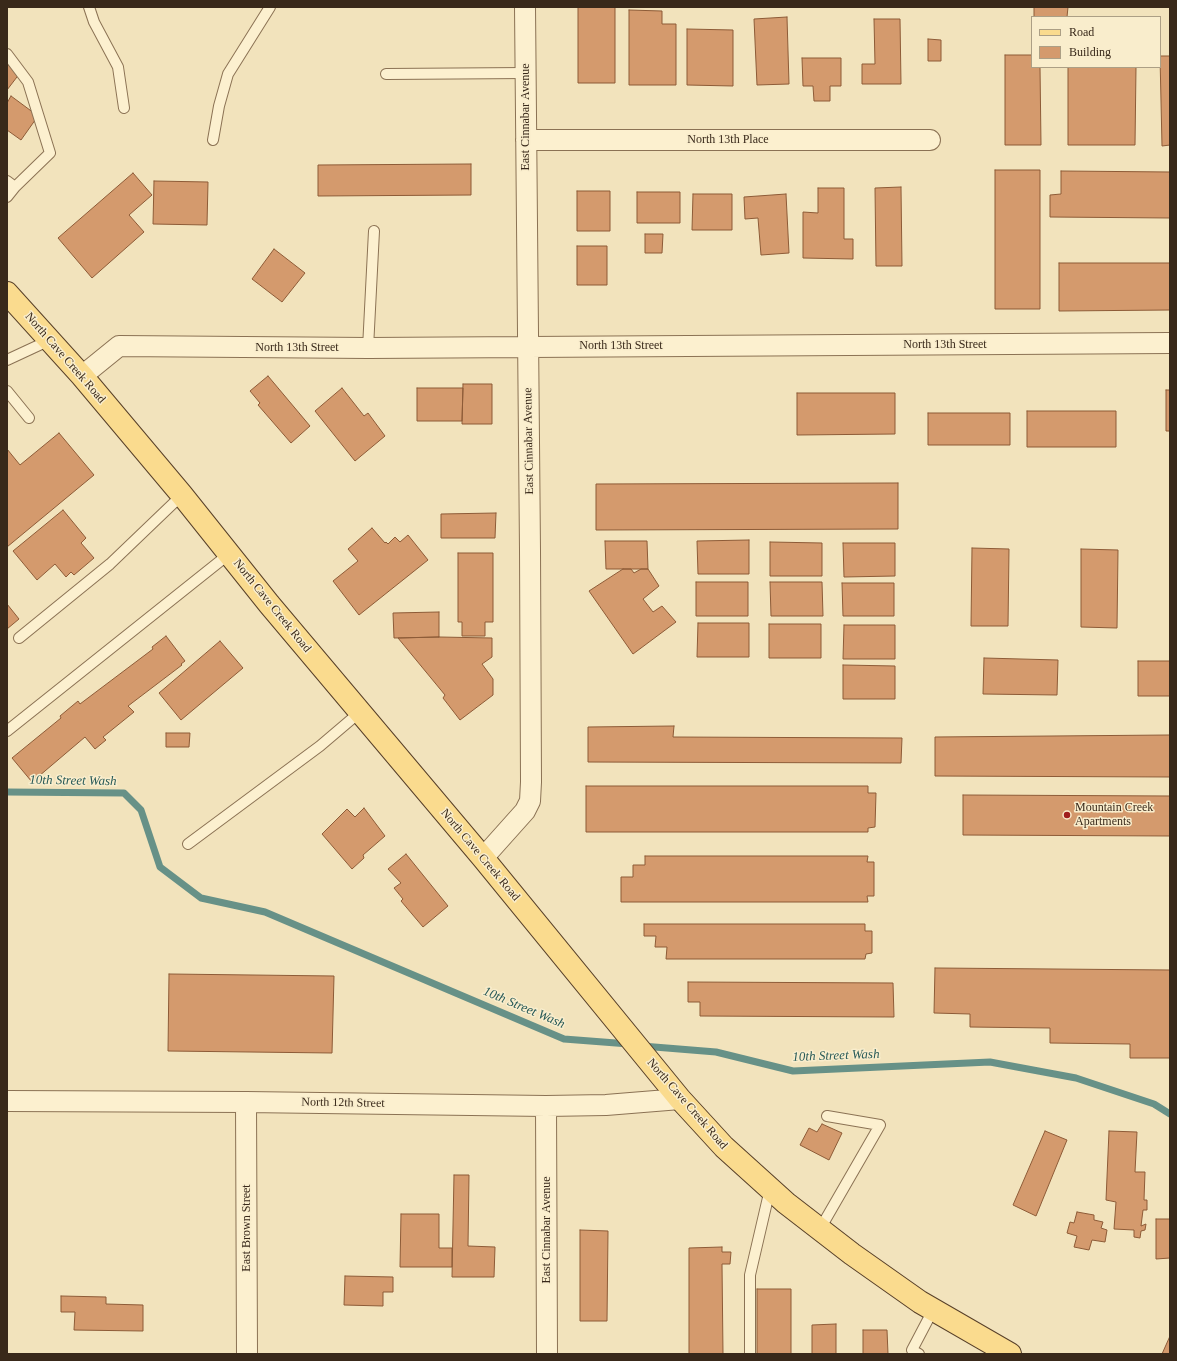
<!DOCTYPE html>
<style>
body{margin:0}
#map{position:relative;width:1177px;height:1361px;overflow:hidden;background:#f2e3bc;font-family:"Times New Roman",serif}
canvas{display:block}
.frame{position:absolute;inset:0;border:8px solid #39291a;pointer-events:none}
.legend{position:absolute;left:1031px;top:16px;width:130px;height:52px;box-sizing:border-box;background:#f9edcc;border:1px solid #ac9f85;margin:0;padding:5px 7px;list-style:none;font-size:12px;color:#39291a}
.legend li{display:flex;align-items:center;gap:8px;height:20px}
.legend b{width:20px;border:1px solid #ac9f85}
</style>
<div id="map">
<canvas width="1177" height="1361"></canvas>
<div class="frame"></div>
<ul class="legend">
<li><b style="height:5px;background:#fadb8e"></b>Road</li>
<li><b style="height:11px;background:#d49a6d"></b>Building</li>
</ul>
</div>
<script>
const c = document.querySelector('canvas').getContext('2d');
c.lineJoin = 'round';
function toPath(rows) {
  const path = new Path2D();
  for (const r of rows) {
    path.moveTo(r[0], r[1]);
    for (let i = 2; i < r.length; i += 2) path.lineTo(r[i], r[i + 1]);
  }
  return path;
}
function stroke(path, color, width, dash) {
  c.strokeStyle = color;
  c.lineWidth = width;
  c.lineCap = dash ? 'butt' : 'round';
  c.setLineDash(dash || []);
  c.stroke(path);
}
function fill(path, color) {
  c.fillStyle = color;
  c.fill(path, 'evenodd');
}
function label(font, color, halo, rows, align = 'center') {
  c.font = font + ' "Times New Roman",serif';
  c.lineWidth = 3;
  c.setLineDash([]);
  c.textBaseline = 'middle';
  c.strokeStyle = halo;
  c.fillStyle = color;
  for (const [text, x, y, turn = 0] of rows) {
    c.save();
    c.translate(x, y);
    c.rotate((+turn || 0) * Math.PI / 180);
    c.textAlign = isNaN(turn) ? turn : align;
    if (halo) c.strokeText(text, 0, 0);
    c.fillText(text, 0, 0);
    c.restore();
  }
}
const stream = toPath([
 [7,792,124,793,141,810,160,867,201,898,265,912,564,1039,629,1044],
 [642,1046,716,1052,793,1071,990,1062,1076,1078,1154,1104,1170,1114]
]);
const building = toPath([
 [578,7,615,7,615,83,578,83,578,7],
 [1034,7,1068,7,1067,17,1034,17,1034,7],
 [629,10,662,11,662,24,676,24,676,85,629,85,629,10],
 [787,17,789,84,757,85,754,19,787,17],
 [874,19,900,19,901,84,862,84,862,64,875,64,874,19],
 [687,29,733,30,733,86,687,85,687,29],
 [928,39,941,40,941,61,928,61,928,39],
 [1005,55,1032,55,1032,67,1040,67,1041,145,1005,145,1005,55],
 [1160,56,1170,56,1170,145,1162,146,1160,56],
 [802,58,841,58,841,86,830,86,830,101,814,101,813,86,803,86,802,58],
 [7,64,20,73,7,90,7,64],
 [1068,67,1136,67,1135,145,1068,145,1068,67],
 [11,96,38,116,21,140,7,130,7,103,11,96],
 [471,164,471,195,318,196,318,165,471,164],
 [995,170,1040,170,1040,309,995,309,995,170],
 [1061,171,1170,172,1170,218,1050,217,1050,195,1061,194,1061,171],
 [133,173,152,195,129,215,144,232,92,278,58,238,133,173],
 [154,181,208,182,207,225,153,224,154,181],
 [901,187,902,266,876,266,875,188,901,187],
 [818,188,844,188,844,239,853,239,853,259,803,258,803,212,818,213,818,188],
 [577,191,610,191,610,231,577,231,577,191],
 [637,192,680,192,680,223,637,223,637,192],
 [693,194,732,194,732,230,692,230,693,194],
 [786,194,789,253,761,255,758,218,745,219,744,197,786,194],
 [645,234,663,234,662,253,645,253,645,234],
 [577,246,607,246,607,285,577,285,577,246],
 [274,249,305,273,282,302,252,279,274,249],
 [1059,263,1170,263,1170,310,1059,311,1059,263],
 [268,376,310,426,291,443,258,405,260,403,250,391,268,376],
 [463,384,492,384,492,424,462,424,463,384],
 [342,388,364,416,368,413,385,436,355,461,315,411,342,388],
 [417,388,463,388,462,421,417,421,417,388],
 [1166,390,1170,390,1170,431,1166,431,1166,390],
 [797,393,895,393,895,434,797,435,797,393],
 [1027,411,1116,411,1116,447,1027,447,1027,411],
 [928,413,1010,413,1010,445,928,445,928,413],
 [59,433,94,475,7,547,7,449,20,465,59,433],
 [898,483,898,529,596,530,596,484,898,483],
 [63,510,86,538,81,543,94,558,74,575,71,572,66,577,55,564,37,580,13,551,63,510],
 [496,513,495,538,441,538,441,514,496,513],
 [372,528,385,543,386,542,388,544,395,537,400,542,408,535,428,560,359,615,333,581,358,561,348,549,372,528],
 [749,540,749,574,698,574,697,541,749,540],
 [605,541,647,541,648,569,606,569,605,541],
 [770,542,822,543,822,576,770,576,770,542],
 [843,543,895,543,895,576,844,577,843,543],
 [972,548,1009,549,1008,626,971,626,972,548],
 [1081,549,1118,550,1117,628,1081,627,1081,549],
 [458,553,493,553,493,622,485,622,485,636,462,636,462,622,458,622,458,553],
 [623,569,631,569,634,573,641,569,648,569,659,586,643,599,653,612,662,606,676,622,633,654,589,591,623,569],
 [696,582,748,582,748,616,696,616,696,582],
 [770,582,822,582,823,616,771,616,770,582],
 [842,583,894,583,894,616,843,616,842,583],
 [7,604,19,619,7,629,7,604],
 [439,612,439,637,394,638,393,613,439,612],
 [698,623,749,623,749,657,697,657,698,623],
 [769,624,821,624,821,658,769,658,769,624],
 [844,625,895,625,895,659,843,659,844,625],
 [166,636,185,661,181,664,182,665,128,706,134,712,103,737,106,740,95,749,85,737,32,782,12,758,61,718,60,716,78,701,80,704,153,649,152,647,166,636],
 [439,637,492,638,492,657,482,664,493,679,493,695,460,720,443,698,445,695,398,638,439,637],
 [220,641,243,668,181,720,159,693,220,641],
 [984,658,1058,660,1057,695,983,694,984,658],
 [1138,661,1170,661,1170,696,1138,696,1138,661],
 [843,665,895,666,895,699,843,699,843,665],
 [674,726,673,737,902,738,901,763,588,762,588,727,674,726],
 [166,733,190,733,189,747,166,747,166,733],
 [1170,735,1170,777,935,776,935,737,1170,735],
 [586,786,868,786,868,793,876,793,875,827,868,828,868,832,586,832,586,786],
 [963,795,1170,796,1170,836,963,835,963,795],
 [364,808,385,836,363,855,364,858,352,869,322,834,347,809,355,817,364,808],
 [406,854,448,906,423,927,401,901,403,899,394,888,401,883,388,869,406,854],
 [645,856,868,856,867,862,874,862,874,896,867,896,868,902,621,902,621,877,633,877,633,865,645,865,645,856],
 [644,924,865,924,865,931,872,931,872,953,866,954,865,959,666,959,667,947,655,947,656,936,644,936,644,924],
 [935,968,1170,970,1170,1058,1130,1058,1130,1044,1050,1043,1050,1028,970,1027,970,1014,934,1013,935,968],
 [169,974,334,976,332,1053,168,1051,169,974],
 [688,982,893,983,894,1017,700,1016,700,1002,688,1002,688,982],
 [822,1124,842,1133,829,1160,800,1145,809,1128,817,1132,822,1124],
 [1045,1131,1067,1140,1036,1216,1013,1205,1045,1131],
 [1109,1131,1137,1132,1135,1172,1145,1172,1144,1200,1147,1200,1147,1210,1143,1210,1141,1226,1146,1224,1145,1230,1141,1231,1140,1238,1134,1237,1134,1230,1114,1229,1116,1202,1106,1200,1109,1131],
 [454,1175,469,1175,468,1246,495,1247,494,1277,452,1277,454,1175],
 [1077,1212,1094,1215,1094,1220,1103,1222,1101,1228,1107,1230,1105,1242,1092,1240,1089,1250,1074,1247,1077,1236,1067,1233,1070,1222,1074,1223,1077,1212],
 [401,1214,439,1214,439,1248,452,1248,452,1267,400,1267,401,1214],
 [1156,1219,1170,1219,1170,1258,1156,1259,1156,1219],
 [580,1230,608,1231,607,1321,580,1321,580,1230],
 [722,1247,722,1252,731,1252,730,1264,722,1264,723,1354,689,1354,689,1248,722,1247],
 [345,1276,393,1277,393,1292,383,1292,383,1306,344,1305,345,1276],
 [757,1289,791,1289,791,1354,757,1354,757,1289],
 [61,1296,106,1297,106,1304,143,1305,143,1331,74,1330,75,1312,61,1312,61,1296],
 [836,1324,836,1354,812,1354,812,1325,836,1324],
 [863,1330,887,1330,888,1354,863,1354,863,1330],
 [1170,1336,1170,1354,1162,1354,1170,1336]
]);
const lane = toPath([
 [89,7,94,22,118,67,124,108],
 [7,54,28,82,50,153,15,187,7,181],
 [386,74,526,73],
 [213,140,219,106,228,74,270,7],
 [7,197,15,187],
 [368,348,374,231],
 [7,360,50,340],
 [7,391,29,418],
 [19,638,110,564,182,495],
 [7,731,229,554],
 [188,844,320,746,360,712],
 [820,1229,880,1125,827,1116],
 [750,1354,750,1275,770,1189],
 [919,1354,912,1350,933,1310]
]);
const street = toPath([
 [526,140,930,140],
 [82,376,119,346,368,348,1170,343],
 [483,858,525,811,530,801,531,782,530,550,525,7],
 [7,1101,246,1102,546,1106,606,1105,680,1099],
 [246,1102,247,1354],
 [546,1106,547,1354]
]);
const primary = toPath([
 [7,293,82,376,182,495,269,604,483,858,680,1099,724,1147,786,1203,852,1254,920,1302,1010,1354]
]);
const markers = [
 [1067,815,4,"#a01f1e"]
];
const streetNames = [
 ["East Cinnabar Avenue",526,117,-90],
 ["North 13th Place",728,140],
 ["North 13th Street",945,345],
 ["North 13th Street",621,346],
 ["North 13th Street",297,348],
 ["North Cave Creek Road",65,358,49],
 ["East Cinnabar Avenue",529,441,-91],
 ["North Cave Creek Road",272,606,51],
 ["North Cave Creek Road",480,855,50],
 ["North 12th Street",343,1103,1],
 ["North Cave Creek Road",687,1104,49],
 ["East Brown Street",247,1228,-90],
 ["East Cinnabar Avenue",547,1230,-90]
];
const poiNames = [
 ["Mountain Creek",1075,808],
 ["Apartments",1075,822]
];
const waterNames = [
 ["10th Street Wash",73,781,1],
 ["10th Street Wash",524,1008,23],
 ["10th Street Wash",836,1056,-2]
];
stroke(stream, '#679187', 7);
fill(building, '#d49a6d');
stroke(building, '#8d5b37', 1);
stroke(lane, '#8b7254', 12);
stroke(street, '#8b7254', 22);
stroke(primary, '#584029', 24);
stroke(lane, '#fcf0cf', 10);
stroke(street, '#fcf0cf', 20);
stroke(primary, '#fadb8e', 22);
for (const [x, y, r, color] of markers) {
  const dot = new Path2D();
  dot.arc(x, y, r, 0, 2 * Math.PI);
  c.fillStyle = color;
  c.fill(dot);
  stroke(dot, '#f9edcc', 1.5);
}
label('12px', '#39291a', '#f9edcc', streetNames);
label('12px', '#39291a', '#f9edcc', poiNames, 'left');
label('italic 13px', '#285a58', '#f9edcc', waterNames);
</script>
